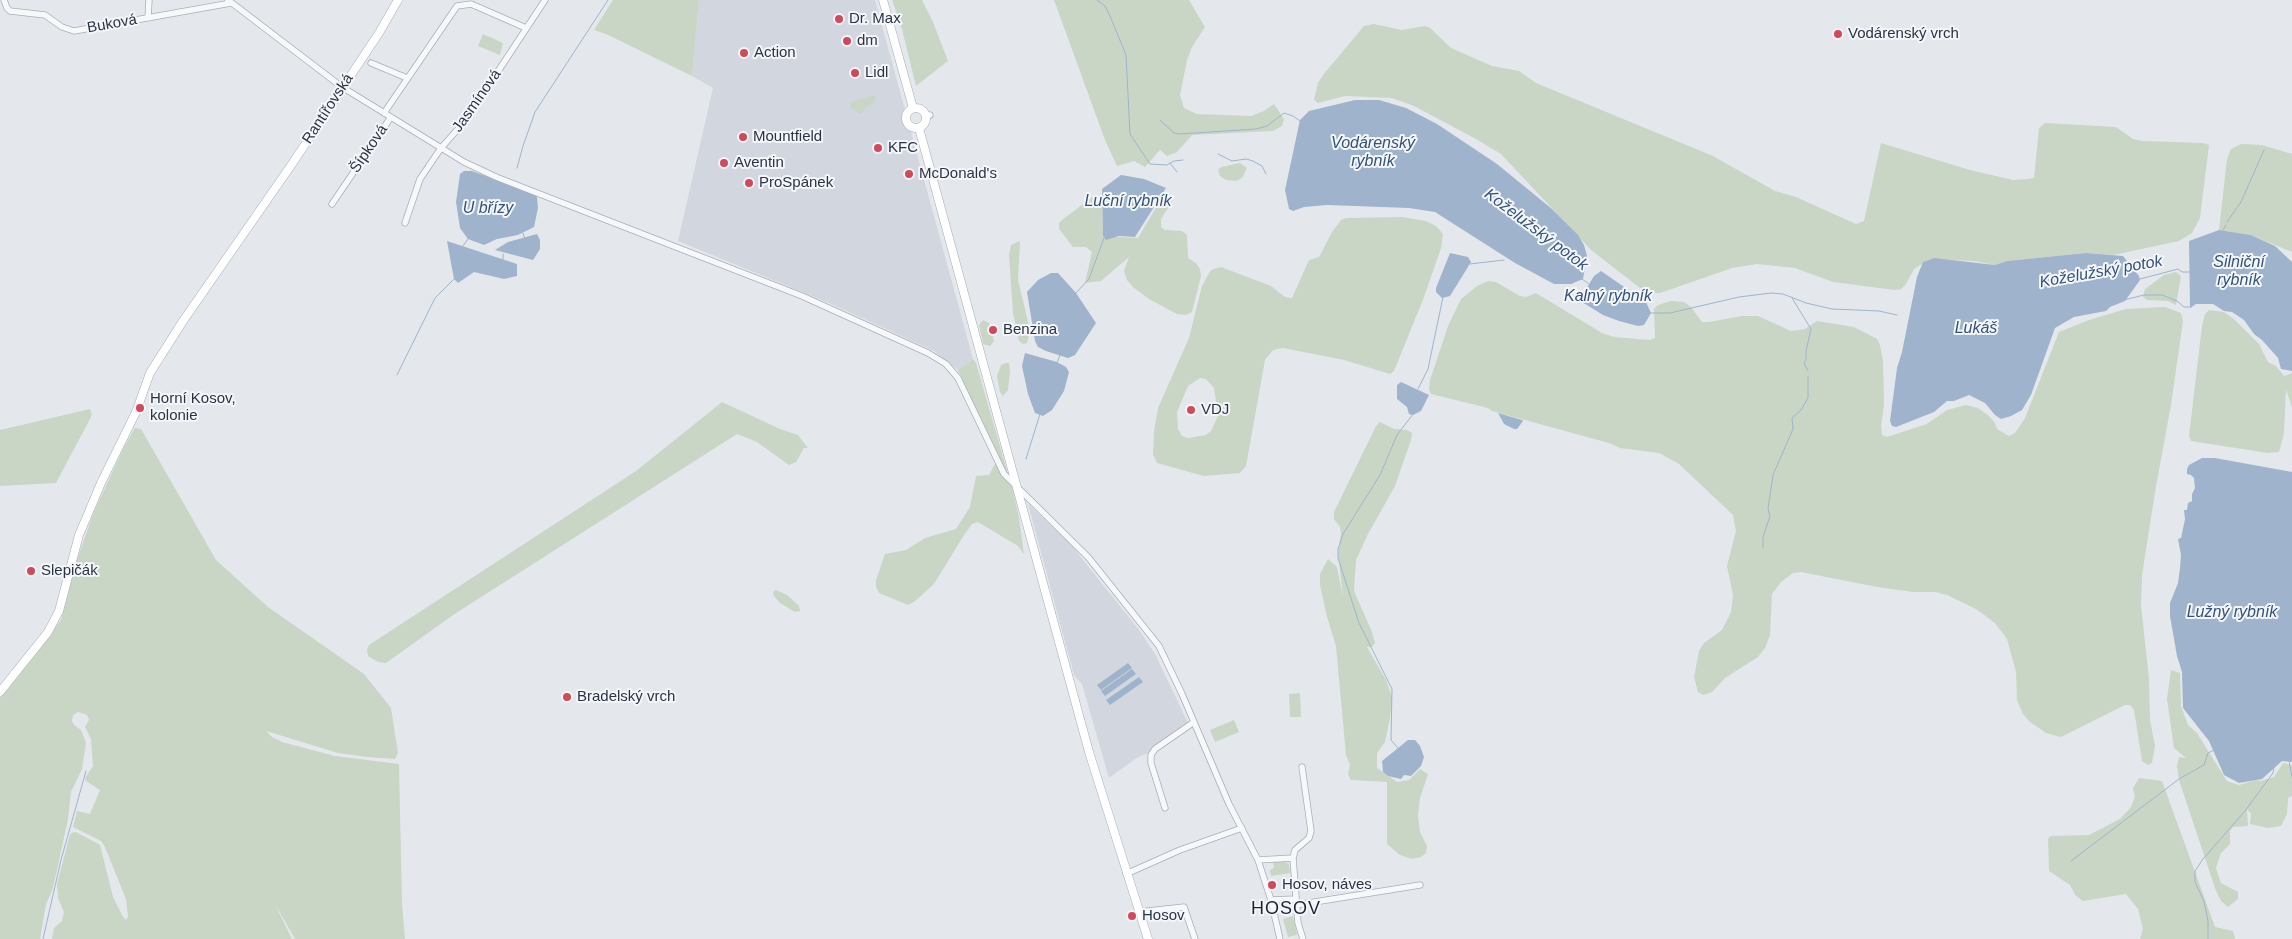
<!DOCTYPE html>
<meta charset="utf-8">
<style>
body{margin:0}
canvas{display:block;background:#e4e7ec}
</style>
<canvas width="2292" height="939"></canvas>
<script>
const c = document.querySelector('canvas').getContext('2d');
c.lineJoin = 'round';
function fill(path, color) {
  c.fillStyle = color;
  c.fill(path, 'evenodd');
}
function toPath(rows) {
  const path = new Path2D();
  for (const r of rows) {
    if (r.length === 3) {
      path.moveTo(r[0] + r[2], r[1]);
      path.arc(r[0], r[1], r[2], 0, 2 * Math.PI);
      continue;
    }
    path.moveTo(r[0], r[1]);
    for (let i = 2; i < r.length; i += 2) path.lineTo(r[i], r[i + 1]);
  }
  return path;
}
function stroke(path, color, width, dash) {
  c.strokeStyle = color;
  c.lineWidth = width;
  c.lineCap = dash ? 'butt' : 'round';
  c.setLineDash(dash || []);
  c.stroke(path);
}
function label(font, color, halo, rows, align = 'center') {
  c.font = font + ' Helvetica,sans-serif';
  c.lineWidth = 4;
  c.setLineDash([]);
  c.textBaseline = 'middle';
  c.strokeStyle = halo;
  c.fillStyle = color;
  for (const [text, x, y, turn = 0] of rows) {
    c.save();
    c.translate(x, y);
    c.rotate((+turn || 0) * Math.PI / 180);
    c.textAlign = isNaN(turn) ? turn : align;
    if (halo) c.strokeText(text, 0, 0);
    c.fillText(text, 0, 0);
    c.restore();
  }
}
const built = toPath([
 [699,0,875,0,973,359,958,370,934,351,829,303,678,241,713,88,692,76],
 [1028,504,1072,546,1139,630,1155,654,1188,723,1148,753,1138,757,1109,778,1082,684,1074,675]
]);
const green = toPath([
 [613,0,699,0,692,76,606,34,594,30],
 [892,0,922,0,933,22,948,61,916,86,902,29],
 [1054,0,1189,0,1205,27,1192,47,1187,60,1180,95,1184,108,1197,114,1251,116,1264,111,1274,104,1284,119,1282,126,1273,131,1192,135,1177,152,1167,156,1160,150,1145,167,1134,161,1117,166,1105,140],
 [1374,24,1402,30,1425,26,1430,28,1451,48,1492,66,1519,71,1536,83,1713,156,1775,191,1796,197,1856,224,1864,221,1881,143,1970,170,2013,180,2027,179,2034,178,2039,128,2045,123,2116,127,2133,139,2142,141,2203,143,2209,145,2200,218,2192,233,2179,241,2113,255,2086,253,2007,261,1995,265,1974,261,1930,259,1914,269,1906,284,1901,289,1895,290,1833,282,1795,268,1757,264,1732,268,1660,293,1651,293,1640,288,1591,250,1501,154,1476,139,1414,106,1392,98,1345,96,1318,103,1314,100,1318,83,1323,75,1364,26],
 [483,34,503,43,500,55,478,46],
 [876,95,875,102,865,108,861,114,850,108,851,102],
 [2241,144,2262,145,2292,154,2292,252,2251,235,2219,230,2227,159,2231,149],
 [1240,163,1247,168,1242,178,1236,181,1226,180,1220,176,1218,170,1221,167],
 [1168,192,1172,202,1161,219,1161,227,1165,230,1182,231,1187,235,1188,258,1196,263,1200,269,1201,276,1192,312,1186,315,1177,314,1149,299,1133,287,1127,280,1124,271,1129,257,1101,281,1085,283,1092,252,1086,247,1073,247,1059,229,1059,223,1062,220,1091,198,1102,195,1103,236,1138,238,1164,194],
 [1402,217,1426,221,1436,226,1443,234,1441,248,1424,297,1394,371,1390,374,1344,360,1283,348,1273,350,1265,360,1246,466,1240,473,1204,476,1157,463,1153,455,1154,431,1158,408,1189,338,1202,286,1211,270,1221,267,1271,286,1285,297,1292,298,1309,260,1319,257,1332,232,1341,220,1346,218],
 [1200,378,1206,379,1214,388,1218,416,1211,431,1206,435,1188,438,1182,436,1178,429,1177,412,1188,386],
 [1020,241,1018,280,1030,330,1027,343,1023,344,1019,341,1013,313,1009,255,1011,245],
 [2176,272,2181,276,2176,305,2168,301,2147,300,2143,297,2145,289,2164,275],
 [1488,281,1496,282,1520,296,1526,297,1536,293,1602,333,1614,337,1650,340,1655,338,1654,309,1658,305,1671,301,1684,302,1691,307,1702,322,1709,322,1742,316,1758,316,1791,331,1805,329,1817,321,1854,327,1877,339,1880,345,1883,361,1884,405,1881,426,1882,435,1887,437,1927,424,1947,410,1966,405,1978,408,1988,415,1995,423,1997,429,2009,436,2015,433,2025,418,2059,332,2089,320,2126,309,2165,307,2181,313,2183,321,2171,405,2156,486,2142,575,2141,605,2149,679,2150,720,2155,746,2152,763,2148,765,2142,761,2134,710,2130,705,2125,705,2061,737,2046,733,2030,722,2023,714,2017,700,2016,672,2007,639,1995,623,1976,609,1947,595,1935,592,1913,592,1877,587,1801,572,1793,573,1781,582,1772,594,1770,635,1765,648,1758,657,1725,678,1712,692,1703,695,1698,692,1694,677,1699,651,1704,643,1722,630,1731,612,1733,595,1727,566,1736,531,1733,515,1679,464,1659,453,1620,448,1609,443,1492,411,1488,408,1431,394,1429,389,1430,380,1448,326,1461,299,1477,286],
 [2209,310,2224,312,2235,320,2259,344,2268,362,2276,366,2284,376,2292,373,2292,408,2286,389,2284,433,2279,452,2268,453,2191,441,2189,436,2202,326,2205,314],
 [983,320,989,323,994,341,990,346,983,344,979,325],
 [973,359,976,363,1008,474,1005,472,958,370],
 [1006,363,1009,363,1010,371,1008,390,1003,396,1000,392,997,376,1001,365],
 [722,402,780,429,798,435,808,448,804,448,796,462,789,465,757,442,737,434,456,613,386,663,378,662,368,656,367,650,369,645,636,471],
 [90,409,92,415,56,483,0,486,0,430],
 [1380,422,1394,429,1407,430,1412,433,1411,440,1395,486,1368,534,1356,560,1354,591,1372,632,1375,643,1372,647,1367,647,1386,680,1392,697,1390,718,1385,742,1377,753,1377,768,1397,782,1409,780,1420,769,1428,774,1420,798,1418,816,1420,832,1427,846,1426,853,1421,857,1412,859,1400,855,1387,844,1387,782,1351,780,1348,774,1350,765,1346,755,1336,646,1327,617,1320,585,1320,574,1328,559,1337,567,1343,597,1338,554,1341,533,1340,527,1334,519,1334,512,1376,426],
 [135,428,141,429,216,560,268,607,364,674,391,708,398,753,395,759,367,757,338,753,266,731,272,737,282,742,335,756,399,764,402,904,405,939,295,939,275,904,292,939,52,939,54,928,62,921,64,912,58,898,57,884,69,838,71,833,76,832,100,845,113,897,123,917,126,920,128,917,126,899,105,847,101,841,73,827,77,811,90,814,100,790,86,781,85,778,93,766,91,739,85,727,89,720,87,715,78,712,73,715,72,721,74,725,81,730,86,743,82,769,71,792,68,819,57,870,52,891,46,904,40,939,0,939,0,698,61,620,77,560,93,514,124,447],
 [996,462,1012,486,1019,518,1024,554,1018,546,978,522,972,524,964,535,934,584,914,602,908,605,879,593,876,587,876,580,885,554,906,550,925,538,956,529,970,507,976,476,989,475],
 [776,590,787,595,799,606,800,611,795,612,780,603,774,596,773,592],
 [2171,670,2180,673,2181,706,2188,725,2197,733,2227,781,2239,785,2256,780,2261,781,2274,777,2283,763,2292,765,2292,796,2288,798,2287,814,2281,826,2268,828,2250,824,2251,814,2247,809,2248,826,2233,827,2230,831,2230,844,2221,853,2216,868,2221,883,2238,892,2238,899,2228,907,2221,901,2216,891,2179,780,2177,766,2179,757,2186,758,2174,748,2167,699],
 [1300,693,1301,717,1290,717,1289,694],
 [1234,720,1239,732,1215,742,1210,730],
 [2139,778,2162,781,2215,927,2233,931,2235,939,2140,939,2143,929,2138,909,2126,894,2083,901,2075,895,2070,885,2049,871,2048,839,2050,836,2089,835,2120,819,2131,807,2135,797,2133,788],
 [1284,861,1289,864,1290,873,1271,876,1270,870,1274,868,1273,862],
 [1293,916,1297,935,1288,937,1283,919]
]);
const water = toPath([
 [1355,100,1379,100,1406,108,1437,124,1497,164,1552,209,1578,235,1584,245,1587,256,1583,279,1571,284,1554,284,1515,263,1435,212,1409,208,1327,205,1304,207,1293,211,1289,209,1285,190,1300,120,1309,111],
 [464,171,472,171,532,193,537,197,538,208,534,227,518,235,497,239,484,245,468,239,460,228,456,202,460,174],
 [1121,175,1144,179,1166,188,1135,237,1119,236,1106,240,1103,236,1102,189],
 [2219,230,2251,235,2275,246,2292,262,2292,371,2281,369,2278,358,2262,340,2254,334,2244,320,2232,312,2224,311,2213,304,2196,304,2190,308,2189,241],
 [537,234,540,240,540,249,533,260,495,250,508,242],
 [447,241,517,264,517,276,504,279,474,272,458,283,454,279],
 [1450,253,1468,257,1471,262,1450,296,1442,298,1436,292,1436,288],
 [2086,253,2123,256,2139,276,2140,280,2125,301,2110,307,2106,311,2074,317,2055,328,2031,395,2022,410,2011,416,2001,419,1995,415,1985,403,1969,395,1954,401,1947,401,1934,412,1896,427,1892,426,1890,421,1897,368,1902,352,1917,277,1923,262,1934,258,1995,265,2007,261],
 [1601,271,1646,302,1651,313,1644,325,1638,326,1619,321,1603,315,1582,302,1582,296,1594,276],
 [1051,273,1058,273,1076,293,1096,323,1075,355,1068,358,1046,351,1038,347,1035,341,1027,292,1038,280],
 [1025,353,1057,362,1066,367,1069,372,1064,391,1052,410,1043,416,1035,413,1028,394,1022,366],
 [1401,382,1429,395,1421,411,1413,415,1409,414,1407,407,1397,399,1397,385],
 [1498,413,1522,420,1523,421,1517,429,1514,429,1504,424],
 [2202,458,2215,458,2292,472,2292,762,2282,761,2262,779,2239,783,2224,775,2209,741,2183,708,2182,672,2177,656,2170,616,2170,603,2178,583,2180,568,2181,555,2178,539,2181,538,2185,519,2184,510,2187,510,2188,503,2192,501,2192,494,2195,488,2194,478,2191,475,2187,474,2187,469,2189,465],
 [1128,663,1132,668,1101,690,1097,685],
 [1132,669,1136,674,1105,696,1101,691],
 [1139,677,1143,682,1110,705,1106,700],
 [1408,740,1415,740,1420,746,1424,757,1421,766,1411,776,1404,775,1401,779,1388,776,1383,772,1382,761]
]);
const stream = toPath([
 [1097,0,1105,6,1110,16,1126,55,1130,134,1150,164,1167,165,1174,161,1183,160],
 [1160,120,1174,133,1179,134,1256,129,1267,126,1284,113,1293,116,1300,121],
 [1218,154,1232,161,1246,159,1253,161,1262,166,1266,174],
 [1170,163,1177,172],
 [517,168,523,146,535,112,608,0],
 [2227,222,2241,202,2264,150],
 [2223,230,2226,225],
 [523,233,525,239],
 [463,246,468,239],
 [503,261,503,254],
 [1470,264,1504,260],
 [1582,279,1589,284],
 [2140,279,2178,269,2182,272,2190,272],
 [1076,293,1089,279,1104,238],
 [1792,298,1811,329,1806,351,1806,360,1804,363,1808,371],
 [2124,300,2144,295,2162,295,2177,301,2184,307,2191,307],
 [1651,313,1670,313,1739,297,1771,293,1783,294,1806,303,1832,309,1879,311,1897,315],
 [1057,363,1060,355],
 [397,375,435,298,454,279],
 [1418,389,1428,369,1443,297],
 [1026,459,1040,414],
 [1763,548,1763,537,1770,516,1768,509,1773,475,1793,429,1792,418,1801,410,1808,398,1808,377],
 [1398,748,1391,740,1392,689,1359,623,1338,558,1338,549,1343,534,1380,475,1397,435,1413,414],
 [2289,761,2292,777],
 [2071,861,2179,779,2204,765,2208,753,2214,750],
 [43,939,61,860,86,771],
 [2208,939,2208,921,2204,901,2195,882,2195,871,2203,859,2245,811,2273,773,2274,767]
]);
const street = toPath([
 [4,0,7,8,10,11,45,15,62,27,74,31,231,3],
 [228,0,342,87,464,162,496,177,802,296,928,353,946,364,958,378,1004,474,1088,557,1159,646,1182,694,1229,804,1258,860,1271,900,1280,939],
 [148,18,149,0],
 [371,63,407,78],
 [384,113,457,6,471,4,526,28],
 [925,116,930,115],
 [332,204,391,117],
 [405,223,420,179,441,148,466,120,545,0],
 [1302,767,1311,831,1309,838,1295,850,1293,858,1298,923,1303,939],
 [1165,808,1151,763,1151,755,1155,749,1194,722],
 [1258,860,1293,858],
 [1126,874,1180,850,1242,828],
 [1271,900,1295,899],
 [1296,905,1420,885],
 [1139,912,1184,907,1195,939]
]);
const secondary = toPath([
 [883,0,913,108],
 [916,118,10],
 [919,128,1089,752,1148,939],
 [0,692,48,632,59,611,79,535,101,483,136,412,150,373,183,321,292,164,379,33,398,0]
]);
const markers = [
 [839,19,5,"#d1495b"],
 [1838,34,5,"#d1495b"],
 [847,41,5,"#d1495b"],
 [744,53,5,"#d1495b"],
 [855,73,5,"#d1495b"],
 [743,137,5,"#d1495b"],
 [878,148,5,"#d1495b"],
 [724,163,5,"#d1495b"],
 [909,174,5,"#d1495b"],
 [749,183,5,"#d1495b"],
 [993,330,5,"#d1495b"],
 [140,408,5,"#d1495b"],
 [1191,410,5,"#d1495b"],
 [31,571,5,"#d1495b"],
 [567,697,5,"#d1495b"],
 [1272,885,5,"#d1495b"],
 [1132,916,5,"#d1495b"]
];
const poiNames = [
 ["Dr. Max",849,19],
 ["Vodárenský vrch",1848,34],
 ["dm",857,41],
 ["Action",754,53],
 ["Lidl",865,73],
 ["Mountfield",753,137],
 ["KFC",888,148],
 ["Aventin",734,163],
 ["McDonald's",919,174],
 ["ProSpánek",759,183],
 ["Benzina",1003,330],
 ["Horní Kosov,",150,399],
 ["kolonie",150,416],
 ["VDJ",1201,410],
 ["Slepičák",41,571],
 ["Bradelský vrch",577,697],
 ["Hosov, náves",1282,885],
 ["Hosov",1142,916]
];
const streetNames = [
 ["Buková",112,24,-10],
 ["Jasmínová",477,101,-55],
 ["Rantířovská",328,109,-57],
 ["Šípková",369,149,-56]
];
const waterNames = [
 ["Vodárenský",1373,144],
 ["rybník",1373,162],
 ["Luční rybník",1128,202],
 ["U břízy",488,209],
 ["Koželužský potok",1536,230,37],
 ["Silniční",2239,263],
 ["rybník",2239,281],
 ["Koželužský potok",2101,272,-10],
 ["Kalný rybník",1608,297],
 ["Lukáš",1976,329],
 ["Lužný rybník",2232,613]
];
const quarterNames = [
 ["HOSOV",1286,909]
];
fill(built, '#d2d6de');
fill(green, '#c9d6c5');
fill(water, '#9fb4cc');
stroke(stream, '#9fb4cc', 1);
stroke(street, '#a9aeb7', 7);
stroke(secondary, '#a9aeb7', 9);
stroke(street, '#f7f8fa', 5.5);
stroke(secondary, '#fff', 8);
for (const [x, y, r, color] of markers) {
  const dot = new Path2D();
  dot.arc(x, y, r, 0, 2 * Math.PI);
  c.fillStyle = color;
  c.fill(dot);
  stroke(dot, '#f4f6f9', 2);
}
label('15px', '#2b3445', '#f4f6f9', poiNames, 'left');
label('15px', '#2b3445', '#f4f6f9', streetNames);
label('italic 16px', '#34527a', '#f4f6f9', waterNames);
c.letterSpacing = '1px';
label('18px', '#1d2536', '#f4f6f9', quarterNames);
c.letterSpacing = '0px';
</script>
